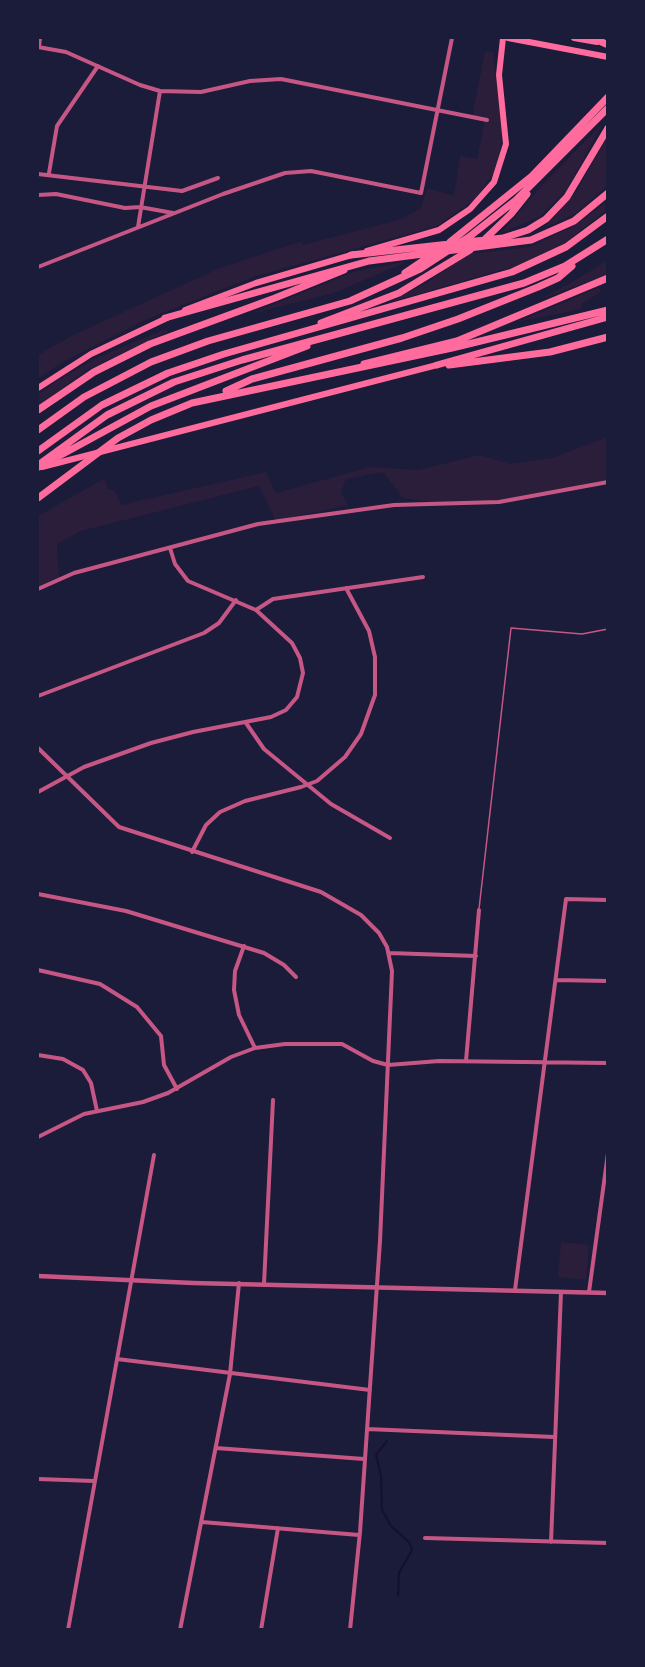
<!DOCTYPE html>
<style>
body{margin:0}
#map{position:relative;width:645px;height:1667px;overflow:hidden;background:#1b1b3a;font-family:Mulish,sans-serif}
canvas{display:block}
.frame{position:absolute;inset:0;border:39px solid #1b1b3a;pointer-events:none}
</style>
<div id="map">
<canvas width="645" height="1667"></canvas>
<div class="frame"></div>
</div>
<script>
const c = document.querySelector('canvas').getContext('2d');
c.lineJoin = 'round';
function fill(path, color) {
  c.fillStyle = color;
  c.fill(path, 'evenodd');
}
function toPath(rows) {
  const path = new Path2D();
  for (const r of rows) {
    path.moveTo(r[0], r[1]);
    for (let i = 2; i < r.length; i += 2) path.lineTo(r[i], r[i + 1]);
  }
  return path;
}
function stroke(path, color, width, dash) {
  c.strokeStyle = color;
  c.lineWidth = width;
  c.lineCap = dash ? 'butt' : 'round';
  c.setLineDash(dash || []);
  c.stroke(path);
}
const green = toPath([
 [485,52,493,52,502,130,499,165,476,199,437,226,253,277,145,320,61,363,38,379,38,355,73,335,220,268,289,245,302,242,303,245,402,219,421,208,427,188,454,196,460,156,477,159,485,120,472,117],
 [603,123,566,191,539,217,501,233,543,184],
 [607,137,607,186,575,214,544,228,576,192],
 [605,203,605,212,559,247,519,265,388,303,428,282,468,254,529,247,572,227],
 [409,261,334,293,250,314,356,271],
 [607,261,607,275,535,301,567,285],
 [598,288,602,291,583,303,581,309,517,322],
 [163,330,169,331,87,370,38,407,38,395,55,382,94,359],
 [607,435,607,482,499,502,429,502,403,498,383,472,346,479,341,493,348,505,276,521,259,486,81,531,57,544,59,580,38,589,38,516,105,478,108,489,115,491,121,505,266,472,276,493,370,467,418,470,480,455,510,464,552,458,605,438],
 [561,1242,589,1245,586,1280,558,1277]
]);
const stream = toPath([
 [387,1441,376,1455,381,1476,382,1510,391,1526,409,1542,412,1550,399,1573,398,1596]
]);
const service = toPath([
 [479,909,511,628,582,634,608,629]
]);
const minor = toPath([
 [38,47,66,52,140,85,160,91,201,92,250,81,281,79,487,120],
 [39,47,40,38],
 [49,173,57,126,98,66],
 [38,174,182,191,218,178],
 [38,195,56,194,125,208,140,207,173,213],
 [138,227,160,91],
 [38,267,223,194,285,173,311,171,421,193,452,38],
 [38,589,74,573,258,524,394,505,499,502,608,482],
 [256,610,273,599,423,577],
 [38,696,204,633,219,623,236,600],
 [246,723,264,749,331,804,390,838],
 [38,748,119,827,321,892,361,915,379,933,387,947,392,971,380,1241,360,1532,350,1630],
 [38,792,84,767,151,743,193,732,271,717,286,710,297,697,303,673,300,658,292,643,256,610,188,581,175,564,170,548],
 [192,852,206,825,220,812,245,801,301,787,317,781,345,757,361,734,375,695,375,657,369,631,346,588],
 [38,894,126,911,264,953,284,965,296,977],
 [244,946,235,971,234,990,239,1015,255,1048],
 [389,953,476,956],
 [38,970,100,984,137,1007,161,1036,164,1065,177,1089],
 [556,980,608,981],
 [38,1055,63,1059,83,1070,91,1083,97,1111],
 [466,1061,479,910],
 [38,1137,84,1114,143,1102,168,1093,231,1057,255,1048,285,1044,342,1044,373,1061,388,1065,439,1061,608,1063],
 [264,1284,273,1100],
 [515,1290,566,899,608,900],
 [589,1292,608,1153],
 [117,1359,370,1390],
 [367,1429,554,1437],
 [216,1448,364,1459],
 [38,1479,94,1481],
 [202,1522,359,1535],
 [425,1538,608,1543],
 [551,1542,561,1292],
 [68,1630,154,1155],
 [180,1630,230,1374,239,1283],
 [261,1630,278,1528]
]);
const tertiary = toPath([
 [38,1276,193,1283,608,1293]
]);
const trunk = toPath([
 [508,38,608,57],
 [574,38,597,42],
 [367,251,439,230,470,209,494,182,506,144,499,75,503,38],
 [185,310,256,283,355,254],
 [38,388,91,354,167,318],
 [42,467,437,365]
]);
const motorway = toPath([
 [593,38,606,44],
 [484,240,511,214,527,194],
 [450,242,532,176,608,97],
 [351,255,503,238,528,230,546,219,567,197,608,128],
 [405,273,433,254],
 [165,318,369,261,531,240,574,221,608,193],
 [321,323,399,293,470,250],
 [364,364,457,341,608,278],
 [437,365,608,317],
 [449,365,550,352,608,337],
 [226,391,252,379,402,338,458,319,538,287,558,278,572,266],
 [38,410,94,372,150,344,275,298,344,270],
 [38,430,84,397,151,362,208,341,350,301,420,269,469,237,516,200,608,108],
 [38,451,102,405,168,373,224,354,512,272,566,247,608,216],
 [38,465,107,415,174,382,242,360,524,283,565,266,608,239],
 [39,467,151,406,307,346],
 [38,498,118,438,151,420,192,403,452,348,608,310]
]);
fill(green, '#2a1e3b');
stroke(stream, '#12122b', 2);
stroke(service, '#c65784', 1.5);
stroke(minor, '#c65784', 4);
stroke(tertiary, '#c65784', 4.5);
stroke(trunk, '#ff6b9d', 6);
stroke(motorway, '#ff6b9d', 7);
</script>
